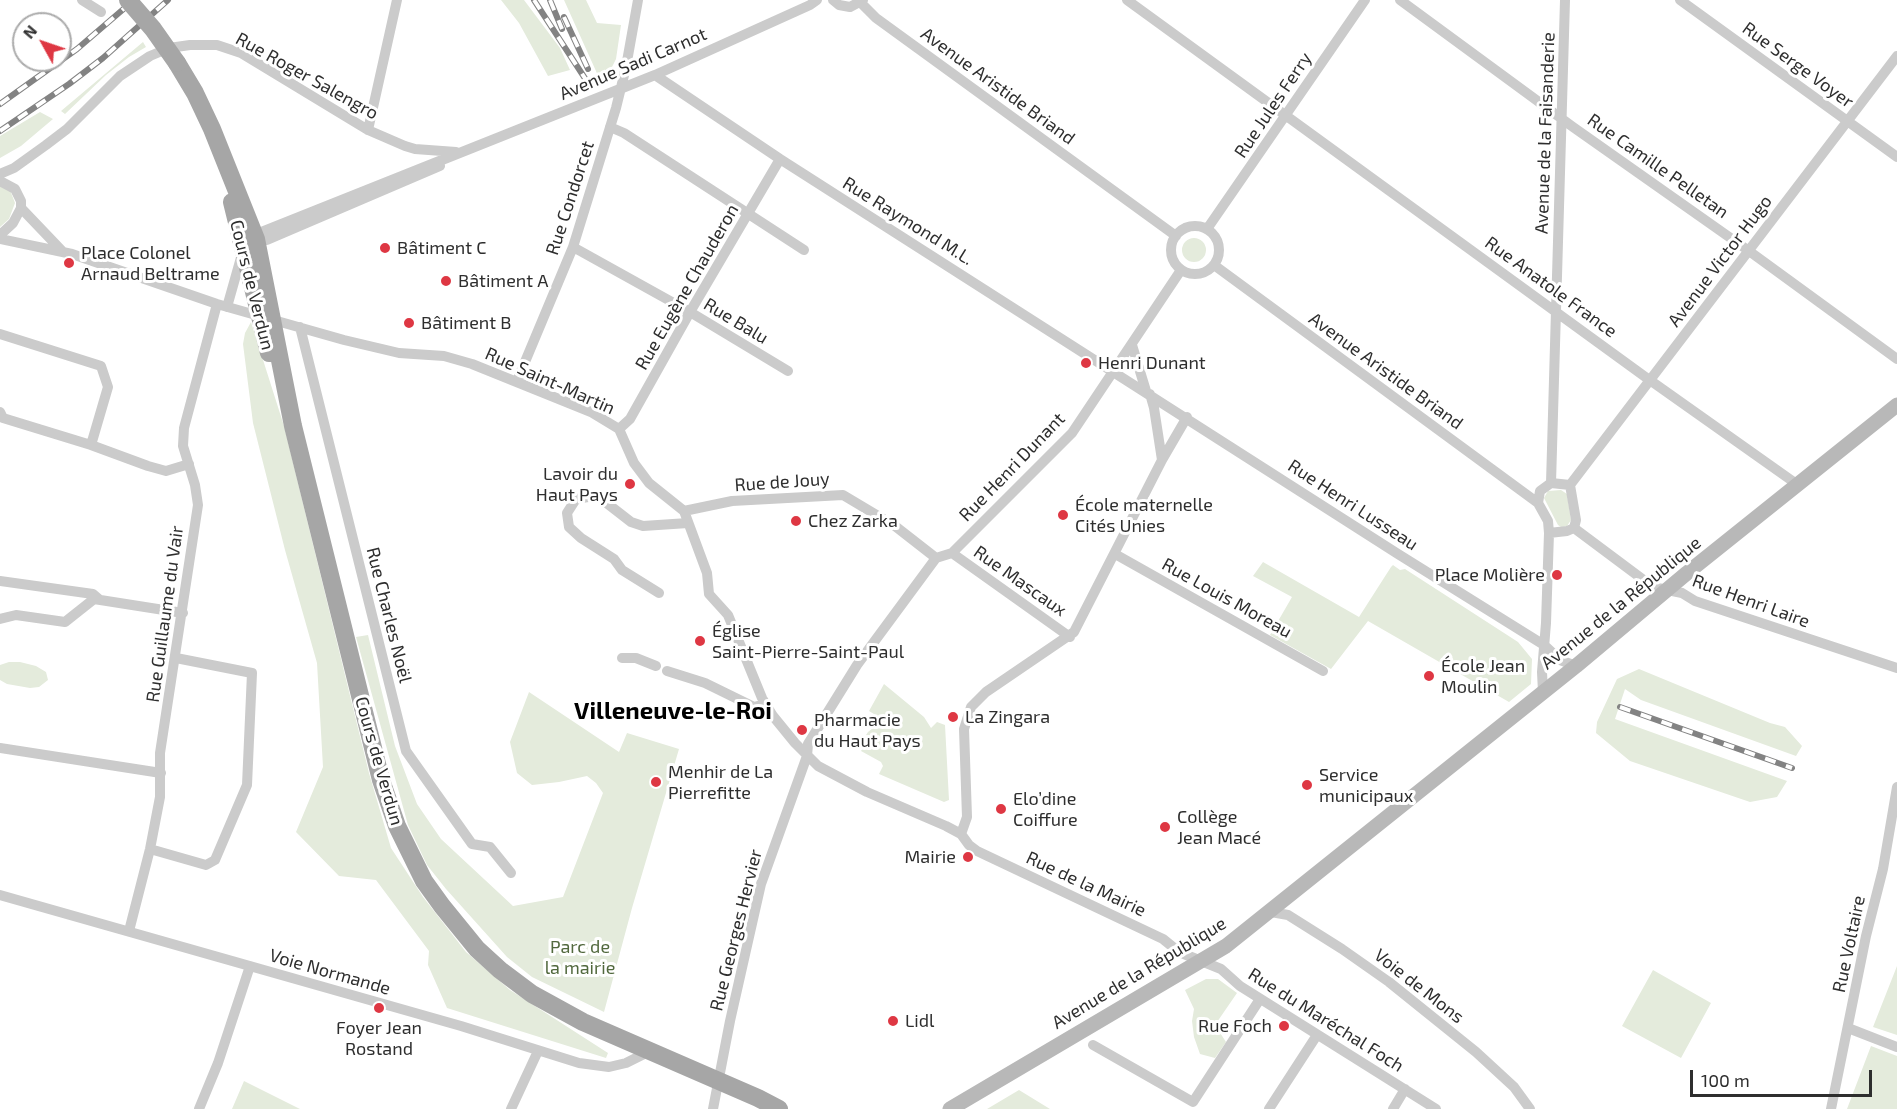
<!DOCTYPE html>
<meta charset="utf-8">
<style>
body{margin:0}
#map{position:relative;width:1897px;height:1109px;overflow:hidden;background:#fff;font-family:"Exo 2",sans-serif}
canvas{display:block}
.north{position:absolute;left:12px;top:12px;width:60px;height:60px;box-sizing:border-box;background:#fff;border:2px solid #ababab;border-radius:50%;rotate:310deg;font-size:16px;font-weight:700;line-height:24px;text-align:center;color:#2e2e2e}
.north::after{content:'';display:block;margin:auto;width:21px;height:27px;background:#de3743;clip-path:polygon(50% 0,100% 100%,50% 72%,0 100%)}
.scale{position:absolute;left:1690px;top:1070px;width:182px;height:27px;box-sizing:border-box;border:3px solid #2e2e2e;border-top:0;padding-left:8px;font-size:18px;line-height:21px;white-space:nowrap;color:#2e2e2e;-webkit-text-stroke:4px #fff;paint-order:stroke}
</style>
<div id="map">
<canvas width="1897" height="1109"></canvas>
<div class="north">N</div>
<div class="scale">100 m</div>
</div>
<script>
const c = document.querySelector('canvas').getContext('2d');
c.lineJoin = 'round';
function fill(path, color) {
  c.fillStyle = color;
  c.fill(path, 'evenodd');
}
function toPath(rows) {
  const path = new Path2D();
  for (const r of rows) {
    if (r.length === 3) {
      path.moveTo(r[0] + r[2], r[1]);
      path.arc(r[0], r[1], r[2], 0, 2 * Math.PI);
      continue;
    }
    path.moveTo(r[0], r[1]);
    for (let i = 2; i < r.length; i += 2) path.lineTo(r[i], r[i + 1]);
  }
  return path;
}
function stroke(path, color, width, dash) {
  c.strokeStyle = color;
  c.lineWidth = width;
  c.lineCap = dash ? 'butt' : 'round';
  c.setLineDash(dash || []);
  c.stroke(path);
}
function label(font, color, halo, rows, align = 'center') {
  c.font = font + ' "Exo 2",sans-serif';
  c.lineWidth = 6;
  c.setLineDash([]);
  c.textBaseline = 'middle';
  c.strokeStyle = halo;
  c.fillStyle = color;
  for (const [text, x, y, turn = 0] of rows) {
    c.save();
    c.translate(x, y);
    c.rotate((+turn || 0) * Math.PI / 180);
    c.textAlign = isNaN(turn) ? turn : align;
    if (halo) c.strokeText(text, 0, 0);
    c.fillText(text, 0, 0);
    c.restore();
  }
}
const green = toPath([
 [501,0,524,0,560,48,570,70,548,76,519,23],
 [564,0,586,0,597,23,621,25,616,59,609,73,600,80],
 [143,42,146,47,129,57,106,75,65,114,61,111],
 [40,112,53,119,21,146,0,158,0,136],
 [0,184,10,190,15,203,9,219,0,227],
 [1194,250,12],
 [251,322,284,426,369,773,391,848,423,897,466,952,510,990,608,1053,606,1058,447,1008,428,965,429,951,376,880,339,876,296,832,323,767,317,663,285,550,253,423,243,344,245,333],
 [1561,490,1567,494,1571,520,1567,526,1561,527,1558,525,1544,498,1548,491],
 [1263,562,1359,617,1391,567,1393,565,1400,570,1405,569,1518,642,1532,659,1531,684,1509,702,1368,621,1331,669,1270,635,1292,597,1253,576],
 [368,635,395,746,417,804,441,839,513,906,563,897,603,793,596,783,587,776,559,782,532,785,517,773,510,742,529,692,619,752,627,733,679,749,632,908,604,1012,532,977,507,957,446,889,427,865,408,825,356,637],
 [9,662,20,662,36,666,46,672,48,680,39,687,30,688,7,684,0,680,0,665],
 [1639,669,1770,723,1785,727,1802,746,1796,756,1641,700,1625,689,1615,719,1787,781,1777,797,1750,802,1630,761,1596,733,1597,722,1617,679],
 [884,684,924,717,931,728,937,722,945,725,949,800,944,802,879,774,883,766,881,762,861,751,870,737,866,735,868,732,873,728,879,717,869,711],
 [1897,966,1897,1035,1873,1027],
 [1653,970,1711,1003,1681,1058,1622,1026],
 [1206,979,1218,979,1237,993,1215,1025,1226,1042,1215,1058,1200,1054,1194,1037,1192,1021,1194,1009,1185,990],
 [1871,1046,1897,1056,1897,1109,1847,1109],
 [244,1081,300,1109,232,1109],
 [1019,1090,1050,1109,987,1109]
]);
const minor = toPath([
 [82,0,101,12],
 [833,0,839,5,850,7,863,0],
 [1127,0,1644,376,1798,485],
 [1400,0,1573,127,1749,251,1897,359],
 [1680,0,1897,157],
 [861,3,876,18,1176,236],
 [655,75,780,159,1398,554,1544,645,1560,660,1576,666],
 [610,127,624,133,804,250],
 [368,130,397,0],
 [0,174,14,168,46,145,67,129,120,76,150,56,169,48,190,45,217,45,241,53,368,130,405,146,415,149,456,152],
 [0,181,15,189,21,201,21,208,13,223,0,235],
 [21,208,63,252],
 [1195,250,24],
 [1207,229,1365,0],
 [254,235,655,75,810,5,817,0],
 [252,238,267,240,440,166],
 [0,239,72,254,217,304,344,340,399,353,444,356,472,364,591,412,619,429,634,463,649,483,684,511,707,573,709,594,728,615,762,698,773,716,795,743,818,766,867,792,946,826,961,834,969,845,977,851,1163,939,1179,952,1221,969,1240,986,1436,1109],
 [573,247,690,312,788,371],
 [1214,265,1538,503],
 [227,307,242,254],
 [300,327,406,751,472,844,490,847,511,873],
 [0,334,101,366,108,387,91,445],
 [1132,345,1146,391],
 [517,381,573,247,616,108,626,67,638,0],
 [1150,394,1154,408,1162,460],
 [0,412,3,418,91,445,148,466,166,471,189,464],
 [619,429,630,419,690,312,780,159],
 [1551,483,1565,0],
 [1551,483,1570,485,1576,520,1574,528,1567,531,1549,533,1548,521,1538,503,1540,491,1551,483],
 [1570,485,1897,56],
 [684,511,732,501,843,495,895,526,936,558],
 [1574,528,1653,587,1682,593,1695,601,1897,668],
 [952,553,1070,637],
 [1115,554,1323,671],
 [936,558,952,553,1072,433,1181,270],
 [0,581,93,594,100,600],
 [659,593,622,570,614,559,581,538,569,527,567,513,576,499,588,497,595,497,604,501,631,522,643,526,688,523],
 [0,619,16,615,65,622,94,599,183,613],
 [622,658,636,658,656,666],
 [667,671,705,683,754,707,765,704],
 [1543,692,1542,672,1546,623,1549,533],
 [0,748,161,773],
 [961,834,967,817,964,729,971,707,986,692,1074,632,1162,460,1187,417],
 [150,849,206,865,215,860,247,785,252,673,176,658],
 [0,895,461,1026,579,1063,609,1067,626,1063,650,1051],
 [1271,912,1288,915,1342,949,1389,982,1476,1052,1514,1087,1530,1109],
 [129,931,150,849,160,797,160,753,198,505,195,485,183,446,184,428,217,304],
 [1848,1028,1897,1047],
 [1093,1045,1193,1102,1260,999],
 [199,1109,218,1063,250,966],
 [511,1109,538,1051],
 [713,1109,730,1021,761,884,807,756,808,744,857,665,936,558],
 [1269,1109,1317,1035],
 [1393,1109,1405,1089],
 [1831,1109,1866,936,1883,869,1897,787]
]);
const secondary = toPath([
 [950,1109,1226,946,1576,666,1687,573,1897,405]
]);
const primary = toPath([
 [177,63,195,93,212,129,256,239,293,426,381,780,397,826,424,881,442,906,477,949,500,970,532,994,583,1022,758,1098,779,1109],
 [232,202,269,353]
]);
const rail = toPath([
 [534,0,588,83],
 [550,0,562,29],
 [564,17,588,69],
 [0,104,77,49,134,0],
 [0,131,69,84,103,58,168,0],
 [1620,707,1792,768]
]);
const primaryBridge = toPath([
 [128,0,153,29,177,63]
]);
const markers = [
 [385,248,6,"#de3743"],
 [69,263,6,"#de3743"],
 [446,281,6,"#de3743"],
 [409,323,6,"#de3743"],
 [1086,363,6,"#de3743"],
 [630,484,6,"#de3743"],
 [1063,515,6,"#de3743"],
 [796,521,6,"#de3743"],
 [1557,575,6,"#de3743"],
 [700,641,6,"#de3743"],
 [1429,676,6,"#de3743"],
 [953,717,6,"#de3743"],
 [802,730,6,"#de3743"],
 [656,782,6,"#de3743"],
 [1307,785,6,"#de3743"],
 [1001,809,6,"#de3743"],
 [1165,827,6,"#de3743"],
 [968,857,6,"#de3743"],
 [379,1008,6,"#de3743"],
 [893,1021,6,"#de3743"],
 [1284,1026,6,"#de3743"]
];
const streetNames = [
 ["Avenue Sadi Carnot",633,64,-23],
 ["Rue Serge Voyer",1798,65,36],
 ["Rue Roger Salengro",307,76,29],
 ["Avenue Aristide Briand",998,86,36],
 ["Rue Jules Ferry",1273,105,-56],
 ["Avenue de la Faisanderie",1545,133,-88],
 ["Rue Camille Pelletan",1658,166,35],
 ["Rue Condorcet",570,198,-72],
 ["Rue Raymond M.L.",908,221,32],
 ["Avenue Victor Hugo",1720,261,-53],
 ["Cours de Verdun",252,285,76],
 ["Rue Eugène Chauderon",687,287,-60],
 ["Rue Anatole France",1551,287,36],
 ["Rue Balu",736,321,31],
 ["Avenue Aristide Briand",1386,371,36],
 ["Rue Saint-Martin",550,381,24],
 ["Rue Henri Dunant",1012,467,-46],
 ["Rue de Jouy",782,482,-4],
 ["Rue Henri Lusseau",1353,505,33],
 ["Rue Mascaux",1020,581,35],
 ["Rue Louis Moreau",1227,598,29],
 ["Rue Henri Laire",1751,601,20],
 ["Avenue de la République",1621,603,-39],
 ["Rue Guillaume du Vair",165,614,-82],
 ["Rue Charles Noël",389,615,76],
 ["Cours de Verdun",379,761,74],
 ["Rue de la Mairie",1086,884,25],
 ["Rue Georges Hervier",736,930,-76],
 ["Rue Voltaire",1849,944,-78],
 ["Voie Normande",330,972,16],
 ["Avenue de la République",1139,973,-31],
 ["Voie de Mons",1419,986,38],
 ["Rue du Maréchal Foch",1326,1020,32]
];
const poiNames = [
 ["Bâtiment C",397,248],
 ["Place Colonel",81,253],
 ["Arnaud Beltrame",81,274],
 ["Bâtiment A",458,281],
 ["Bâtiment B",421,323],
 ["Henri Dunant",1098,363],
 ["Lavoir du",618,474,"right"],
 ["Haut Pays",618,495,"right"],
 ["École maternelle",1075,505],
 ["Cités Unies",1075,526],
 ["Chez Zarka",808,521],
 ["Place Molière",1545,575,"right"],
 ["Église",712,631],
 ["Saint-Pierre-Saint-Paul",712,652],
 ["École Jean",1441,666],
 ["Moulin",1441,687],
 ["La Zingara",965,717],
 ["Pharmacie",814,720],
 ["du Haut Pays",814,741],
 ["Menhir de La",668,772],
 ["Pierrefitte",668,793],
 ["Service",1319,775],
 ["municipaux",1319,796],
 ["Elo’dine",1013,799],
 ["Coiffure",1013,820],
 ["Collège",1177,817],
 ["Jean Macé",1177,838],
 ["Mairie",956,857,"right"],
 ["Lidl",905,1021],
 ["Rue Foch",1272,1026,"right"],
 ["Foyer Jean",379,1028,"center"],
 ["Rostand",379,1049,"center"]
];
const parkNames = [
 ["Parc de",580,947],
 ["la mairie",580,968]
];
const districtNames = [
 ["Villeneuve-le-Roi",673,711]
];
fill(green, '#e4ebdc');
stroke(minor, '#cbcbcb', 10);
stroke(secondary, '#b8b8b8', 15);
stroke(primary, '#a6a6a6', 18);
stroke(rail, '#838383', 6);
stroke(rail, '#fff', 4, [11]);
stroke(primaryBridge, '#a6a6a6', 18);
for (const [x, y, r, color] of markers) {
  const dot = new Path2D();
  dot.arc(x, y, r, 0, 2 * Math.PI);
  c.fillStyle = color;
  c.fill(dot);
  stroke(dot, '#fff', 2);
}
label('18px', '#2e2e2e', '#fff', streetNames);
label('18px', '#2e2e2e', '#fff', poiNames, 'left');
label('18px', '#51683d', '#fff', parkNames);
label('bold 24px', '#000', '#fff', districtNames);
</script>
